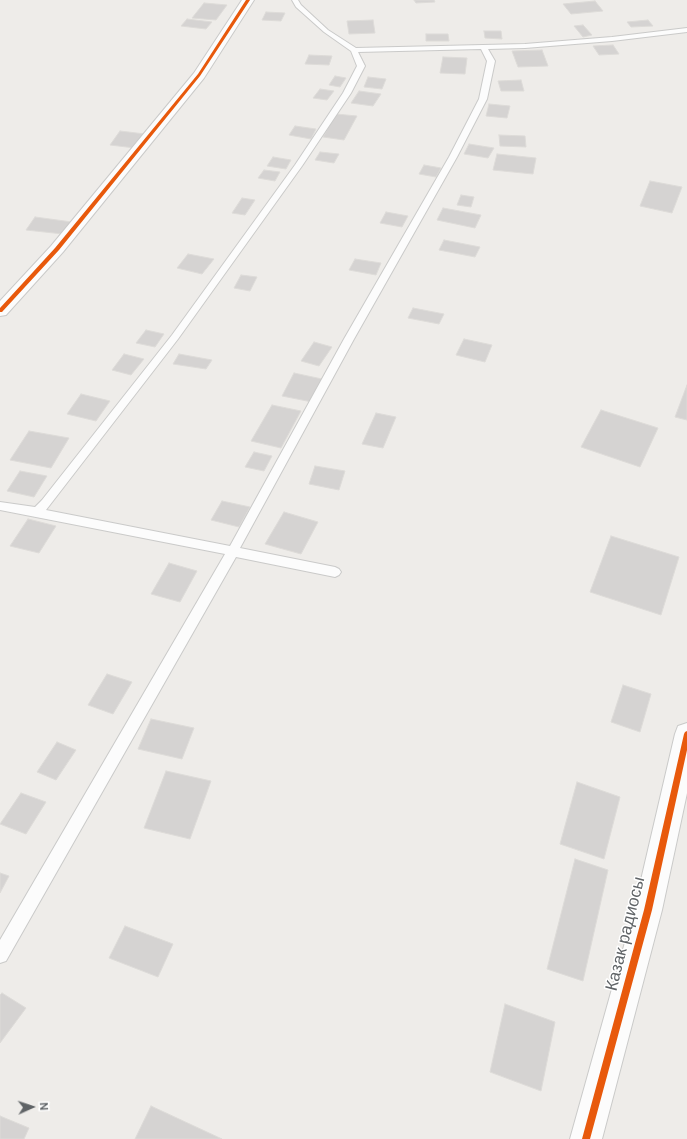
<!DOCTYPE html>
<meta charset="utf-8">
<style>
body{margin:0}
#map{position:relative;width:687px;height:1139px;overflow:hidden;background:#eeece9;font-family:"DM Sans",sans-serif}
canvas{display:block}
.north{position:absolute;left:12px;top:1087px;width:40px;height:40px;-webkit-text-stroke:3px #fff;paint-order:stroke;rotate:87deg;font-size:11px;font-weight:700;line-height:16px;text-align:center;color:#5f6366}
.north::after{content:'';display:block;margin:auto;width:14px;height:18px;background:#5f6366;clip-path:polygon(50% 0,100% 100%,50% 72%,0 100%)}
</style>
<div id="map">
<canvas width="687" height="1139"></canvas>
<div class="north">N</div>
</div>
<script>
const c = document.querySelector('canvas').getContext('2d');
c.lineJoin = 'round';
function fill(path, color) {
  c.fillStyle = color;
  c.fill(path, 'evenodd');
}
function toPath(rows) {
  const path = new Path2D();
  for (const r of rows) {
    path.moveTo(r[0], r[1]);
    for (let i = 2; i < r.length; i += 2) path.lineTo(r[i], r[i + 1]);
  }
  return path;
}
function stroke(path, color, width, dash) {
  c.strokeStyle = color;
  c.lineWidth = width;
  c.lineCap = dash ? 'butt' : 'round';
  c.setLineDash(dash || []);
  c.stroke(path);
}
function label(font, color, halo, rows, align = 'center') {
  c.font = font + ' "DM Sans",sans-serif';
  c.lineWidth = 3;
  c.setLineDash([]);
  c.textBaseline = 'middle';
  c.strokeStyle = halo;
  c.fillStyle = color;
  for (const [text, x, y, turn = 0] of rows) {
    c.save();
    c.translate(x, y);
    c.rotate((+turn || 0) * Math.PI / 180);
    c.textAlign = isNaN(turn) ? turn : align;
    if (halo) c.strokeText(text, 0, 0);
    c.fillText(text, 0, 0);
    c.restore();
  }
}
const building = toPath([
 [414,0,434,0,435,2,416,3,414,0],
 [595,1,603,11,571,14,563,4,595,1],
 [204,3,227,5,216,20,192,18,204,3],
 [266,12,285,13,281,21,262,20,266,12],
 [187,19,212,22,206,29,181,26,187,19],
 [373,20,375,33,349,34,347,21,373,20],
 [648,20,653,26,631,27,627,22,648,20],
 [583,25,592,35,583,37,574,26,583,25],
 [484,31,501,31,502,39,485,38,484,31],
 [426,34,448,34,449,41,426,41,426,34],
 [613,45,619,54,599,55,593,46,613,45],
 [542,50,548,66,518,67,512,51,542,50],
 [309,55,332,56,329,65,305,64,309,55],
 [443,57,467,58,465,74,440,73,443,57],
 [335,76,346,78,340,87,329,85,335,76],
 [368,77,386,79,382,89,364,87,368,77],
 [521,80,524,91,501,91,498,81,521,80],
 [320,89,334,91,327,100,313,98,320,89],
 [359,91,381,94,373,106,351,103,359,91],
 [489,104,510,106,507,118,486,116,489,104],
 [336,114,357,116,344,140,323,137,336,114],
 [295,126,316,129,311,139,289,135,295,126],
 [120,131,145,134,135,148,110,145,120,131],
 [499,135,525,136,526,147,500,146,499,135],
 [469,144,494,148,488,158,464,154,469,144],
 [320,152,339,154,334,163,315,160,320,152],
 [497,154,536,158,533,174,493,170,497,154],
 [273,157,291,160,286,169,267,166,273,157],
 [424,165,441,168,436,177,419,174,424,165],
 [264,170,280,172,275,181,258,178,264,170],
 [650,181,682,187,672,213,640,206,650,181],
 [461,195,474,197,471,207,457,205,461,195],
 [242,198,255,200,245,215,232,213,242,198],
 [443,208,481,215,475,228,437,220,443,208],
 [386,212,408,216,402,227,380,223,386,212],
 [35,217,72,222,63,234,26,230,35,217],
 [444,240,480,247,475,257,439,250,444,240],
 [188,254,214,259,202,274,177,268,188,254],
 [355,259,381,263,376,275,349,270,355,259],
 [241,275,257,277,250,291,234,288,241,275],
 [413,308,444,314,439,324,408,318,413,308],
 [146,330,164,334,155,347,136,343,146,330],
 [464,339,492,345,485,362,456,355,464,339],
 [314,342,332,347,319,366,301,361,314,342],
 [124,354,144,359,131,375,112,370,124,354],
 [179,354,212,360,206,369,173,364,179,354],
 [294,373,322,379,312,402,282,396,294,373],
 [687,385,687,420,675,417,687,385],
 [81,394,110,401,96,421,67,414,81,394],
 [272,405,301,411,281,448,251,441,272,405],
 [601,410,658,428,640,467,581,447,601,410],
 [376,413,396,417,383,448,362,444,376,413],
 [29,431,69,438,51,468,10,460,29,431],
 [254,452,272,456,264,471,245,467,254,452],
 [315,466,345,471,339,490,309,484,315,466],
 [20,471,47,476,34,497,7,491,20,471],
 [222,501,250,507,239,527,211,520,222,501],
 [284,512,318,522,301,554,265,544,284,512],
 [28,519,56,526,39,553,10,546,28,519],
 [611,536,679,557,661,615,590,592,611,536],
 [169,563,197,571,180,602,151,594,169,563],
 [107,674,132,682,113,714,88,705,107,674],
 [623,685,651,694,640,732,611,722,623,685],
 [151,719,194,728,182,759,138,749,151,719],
 [57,742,76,750,56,780,37,772,57,742],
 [166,771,211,781,190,839,144,828,166,771],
 [577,782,620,797,604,859,560,844,577,782],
 [21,793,46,802,26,834,0,824,21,793],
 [575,859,608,870,583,981,547,969,575,859],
 [0,873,9,876,0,893,0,873],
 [125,926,173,944,158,977,109,958,125,926],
 [2,993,26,1008,0,1043,0,995,2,993],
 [505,1004,555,1022,541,1091,490,1072,505,1004],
 [151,1106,222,1139,135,1139,151,1106],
 [0,1116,29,1128,24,1139,0,1139,0,1116]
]);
const lane = toPath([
 [292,0,298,0,301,5,328,30,356,48,525,44,612,37,687,28,687,32,612,41,525,48,488,49,495,61,487,99,457,157,354,339,240,548,335,567,339,569,341,572,339,575,335,577,236,557,6,961,0,963,0,940,225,554,0,510,0,502,35,507,42,500,172,335,295,165,343,93,357,66,351,51,324,32,296,7,292,0],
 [481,49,487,61,479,99,449,157,344,339,230,546,46,510,178,339,302,166,351,93,365,66,358,52,481,49]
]);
const street = toPath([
 [242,0,254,0,204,78,63,252,6,315,0,316,0,301,51,246,194,73,242,0],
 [687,723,687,793,662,910,602,1139,570,1139,634,910,675,734,678,726,687,723]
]);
const cycleway = toPath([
 [246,0,250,0,200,76,59,250,2,312,0,312,0,308,55,248,198,74,246,0],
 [687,731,687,750,652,910,590,1139,582,1139,644,910,684,734,685,732,687,731]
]);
const nearStreetnames = [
 ["Казак радиосы",626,934,-76]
];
fill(building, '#d5d3d2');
stroke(building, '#dddbd8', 1);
stroke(lane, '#cacac9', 2);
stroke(street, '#cacac9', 2);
fill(lane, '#fcfcfc');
fill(street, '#fcfcfc');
fill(cycleway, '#e8590c');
label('17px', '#5f6366', '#fff', nearStreetnames);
</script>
